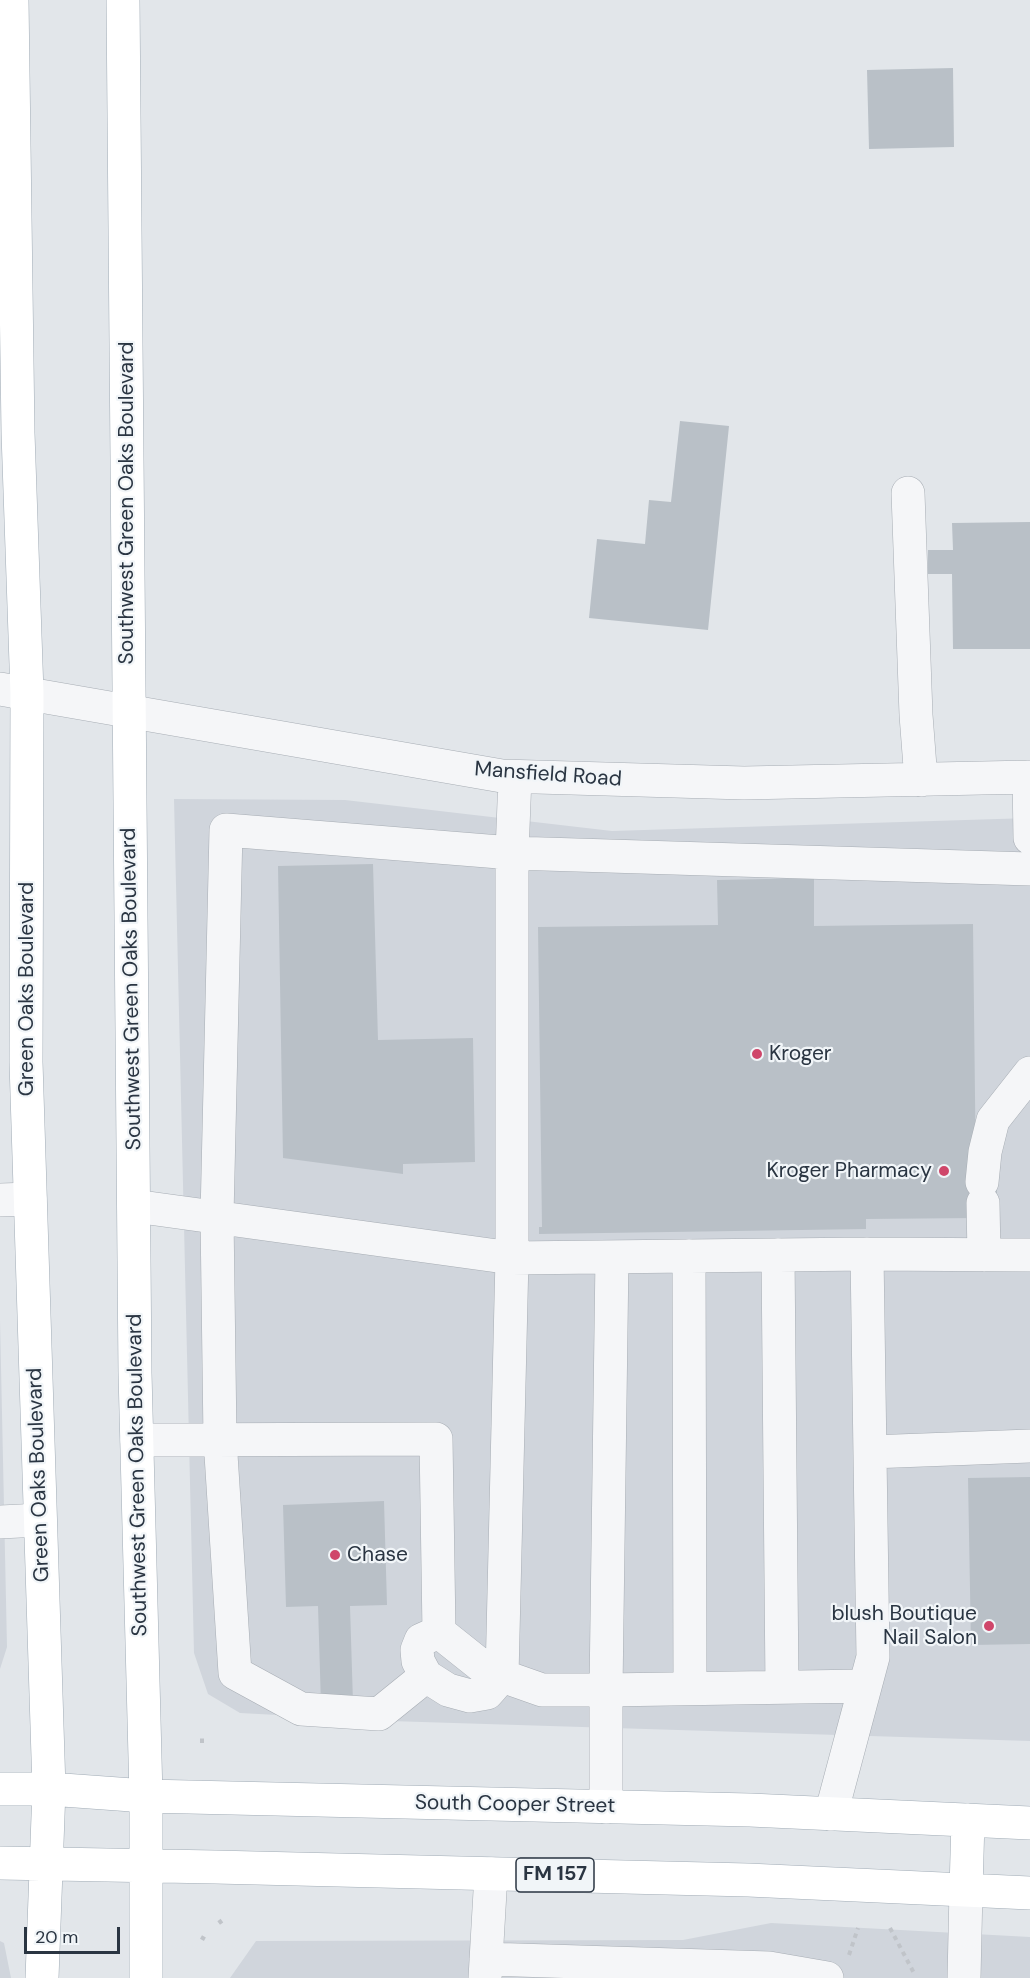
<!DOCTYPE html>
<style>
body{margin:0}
#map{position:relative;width:1030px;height:1978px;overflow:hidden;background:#e2e6ea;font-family:"DM Sans",sans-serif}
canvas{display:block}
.scale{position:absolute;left:24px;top:1927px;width:96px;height:27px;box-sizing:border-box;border:3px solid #2a3542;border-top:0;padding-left:8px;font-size:18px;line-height:21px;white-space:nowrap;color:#2a3542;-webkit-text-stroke:4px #f1f5f8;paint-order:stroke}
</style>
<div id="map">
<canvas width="1030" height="1978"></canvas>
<div class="scale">20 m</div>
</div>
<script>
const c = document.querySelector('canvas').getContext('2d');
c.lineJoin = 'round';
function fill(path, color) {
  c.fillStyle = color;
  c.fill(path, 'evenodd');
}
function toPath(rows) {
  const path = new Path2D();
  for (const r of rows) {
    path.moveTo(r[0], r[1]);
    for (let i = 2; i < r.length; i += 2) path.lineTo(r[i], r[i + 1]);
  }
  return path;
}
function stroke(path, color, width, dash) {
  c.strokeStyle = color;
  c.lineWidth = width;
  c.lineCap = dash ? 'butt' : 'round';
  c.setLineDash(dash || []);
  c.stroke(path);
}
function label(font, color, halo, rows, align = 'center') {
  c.font = font + ' "DM Sans",sans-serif';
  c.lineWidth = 4.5;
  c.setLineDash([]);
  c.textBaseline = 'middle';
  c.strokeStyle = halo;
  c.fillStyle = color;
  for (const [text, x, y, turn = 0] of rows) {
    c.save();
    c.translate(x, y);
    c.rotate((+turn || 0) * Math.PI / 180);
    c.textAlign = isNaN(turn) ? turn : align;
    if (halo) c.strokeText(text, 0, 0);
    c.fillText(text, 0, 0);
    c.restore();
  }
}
const built = toPath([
 [174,799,345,800,612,831,1030,818,1030,1741,390,1721,240,1713,208,1694,194,1653],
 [0,1320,7,1647,0,1669],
 [771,1923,1030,1937,1030,1978,230,1978,256,1941,683,1940],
 [0,1941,4,1943,11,1978,0,1978]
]);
const building = toPath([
 [953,68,954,147,869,149,867,70],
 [680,421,729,426,708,630,589,618,597,539,645,544,649,500,671,502],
 [1030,522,1030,649,953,649,952,574,928,574,928,550,953,550,952,523],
 [373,864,378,1040,473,1038,475,1162,403,1164,403,1174,283,1158,278,866],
 [814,878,814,926,973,924,976,1182,997,1182,997,1203,977,1218,866,1219,866,1229,539,1234,539,1227,542,1227,538,927,718,925,717,880],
 [1030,1477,1030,1644,971,1645,968,1478],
 [384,1501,387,1605,350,1606,353,1703,321,1705,318,1606,286,1607,283,1505]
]);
const path = toPath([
 [202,1743,202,1736],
 [219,1920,224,1927],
 [890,1928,915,1975],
 [201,1937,208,1941],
 [849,1955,858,1928]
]);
const minor = toPath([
 [908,493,916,715,921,780],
 [0,689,502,776,744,783,1030,777],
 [1029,777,1030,838],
 [982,1182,985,1152,993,1120,1030,1073],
 [0,1200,30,1199],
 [983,1203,984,1255],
 [134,1206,512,1258,512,853,515,777],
 [778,1255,782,1687],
 [689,1256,690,1688],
 [612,1257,606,1690,865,1686],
 [137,1440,436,1439,439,1632,488,1671,542,1690,606,1690,606,1807],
 [870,1452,1030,1446],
 [0,1522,40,1520],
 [439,1632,421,1640,417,1650,418,1661,426,1676,448,1690,470,1696,487,1693,502,1676,512,1258,867,1254,1030,1255],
 [426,1676,379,1714,301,1709,235,1673,220,1439,217,1216,226,830,512,853,1030,869],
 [831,1814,873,1657,867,1254],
 [486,1959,769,1968,827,1978],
 [485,1978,491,1874],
 [964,1978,966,1890]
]);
const major = toPath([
 [12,0,18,433,27,693,26,1062,49,1789,42,1978],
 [123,0,135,1373,146,1796,146,1978],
 [0,1789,49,1789,146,1796,750,1810,1030,1823],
 [0,1863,215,1867,748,1880,1030,1893],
 [966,1890,968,1820]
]);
const markers = [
 [757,1054,6,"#cf466a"],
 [944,1171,6,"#cf466a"],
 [335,1555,6,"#cf466a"],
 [989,1626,6,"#cf466a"]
];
const shields = [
 [555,1875,78]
];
const shieldNames = [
 ["FM 157",555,1875]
];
const streetNames = [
 ["Southwest Green Oaks Boulevard",127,503,-90],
 ["Mansfield Road",548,775,4],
 ["Green Oaks Boulevard",27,989,-90],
 ["Southwest Green Oaks Boulevard",132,989,-91],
 ["Green Oaks Boulevard",39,1475,-92],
 ["Southwest Green Oaks Boulevard",138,1475,-91],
 ["South Cooper Street",515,1805,1]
];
const poiNames = [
 ["Kroger",769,1054],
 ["Kroger Pharmacy",932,1171,"right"],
 ["Chase",347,1555],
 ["blush Boutique",977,1614,"right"],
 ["Nail Salon",977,1638,"right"]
];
fill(built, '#d0d5dc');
fill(building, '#b9c0c7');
stroke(minor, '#a7adb4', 34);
stroke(major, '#a1acb6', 34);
stroke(path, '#c0c4c9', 4, [4.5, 4.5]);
stroke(minor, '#f5f6f8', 33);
stroke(major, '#fff', 33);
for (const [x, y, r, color] of markers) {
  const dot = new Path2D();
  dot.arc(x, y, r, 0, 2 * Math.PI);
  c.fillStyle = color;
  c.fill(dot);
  stroke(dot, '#f1f5f8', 2);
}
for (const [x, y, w] of shields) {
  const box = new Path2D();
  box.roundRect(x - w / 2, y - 17, w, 34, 4.5);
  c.fillStyle = '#f1f5f8';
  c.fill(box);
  stroke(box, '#2a3542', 1.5);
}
label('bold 20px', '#2a3542', null, shieldNames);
label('21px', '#2a3542', '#f1f5f8', streetNames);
label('21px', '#2a3542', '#f1f5f8', poiNames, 'left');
</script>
